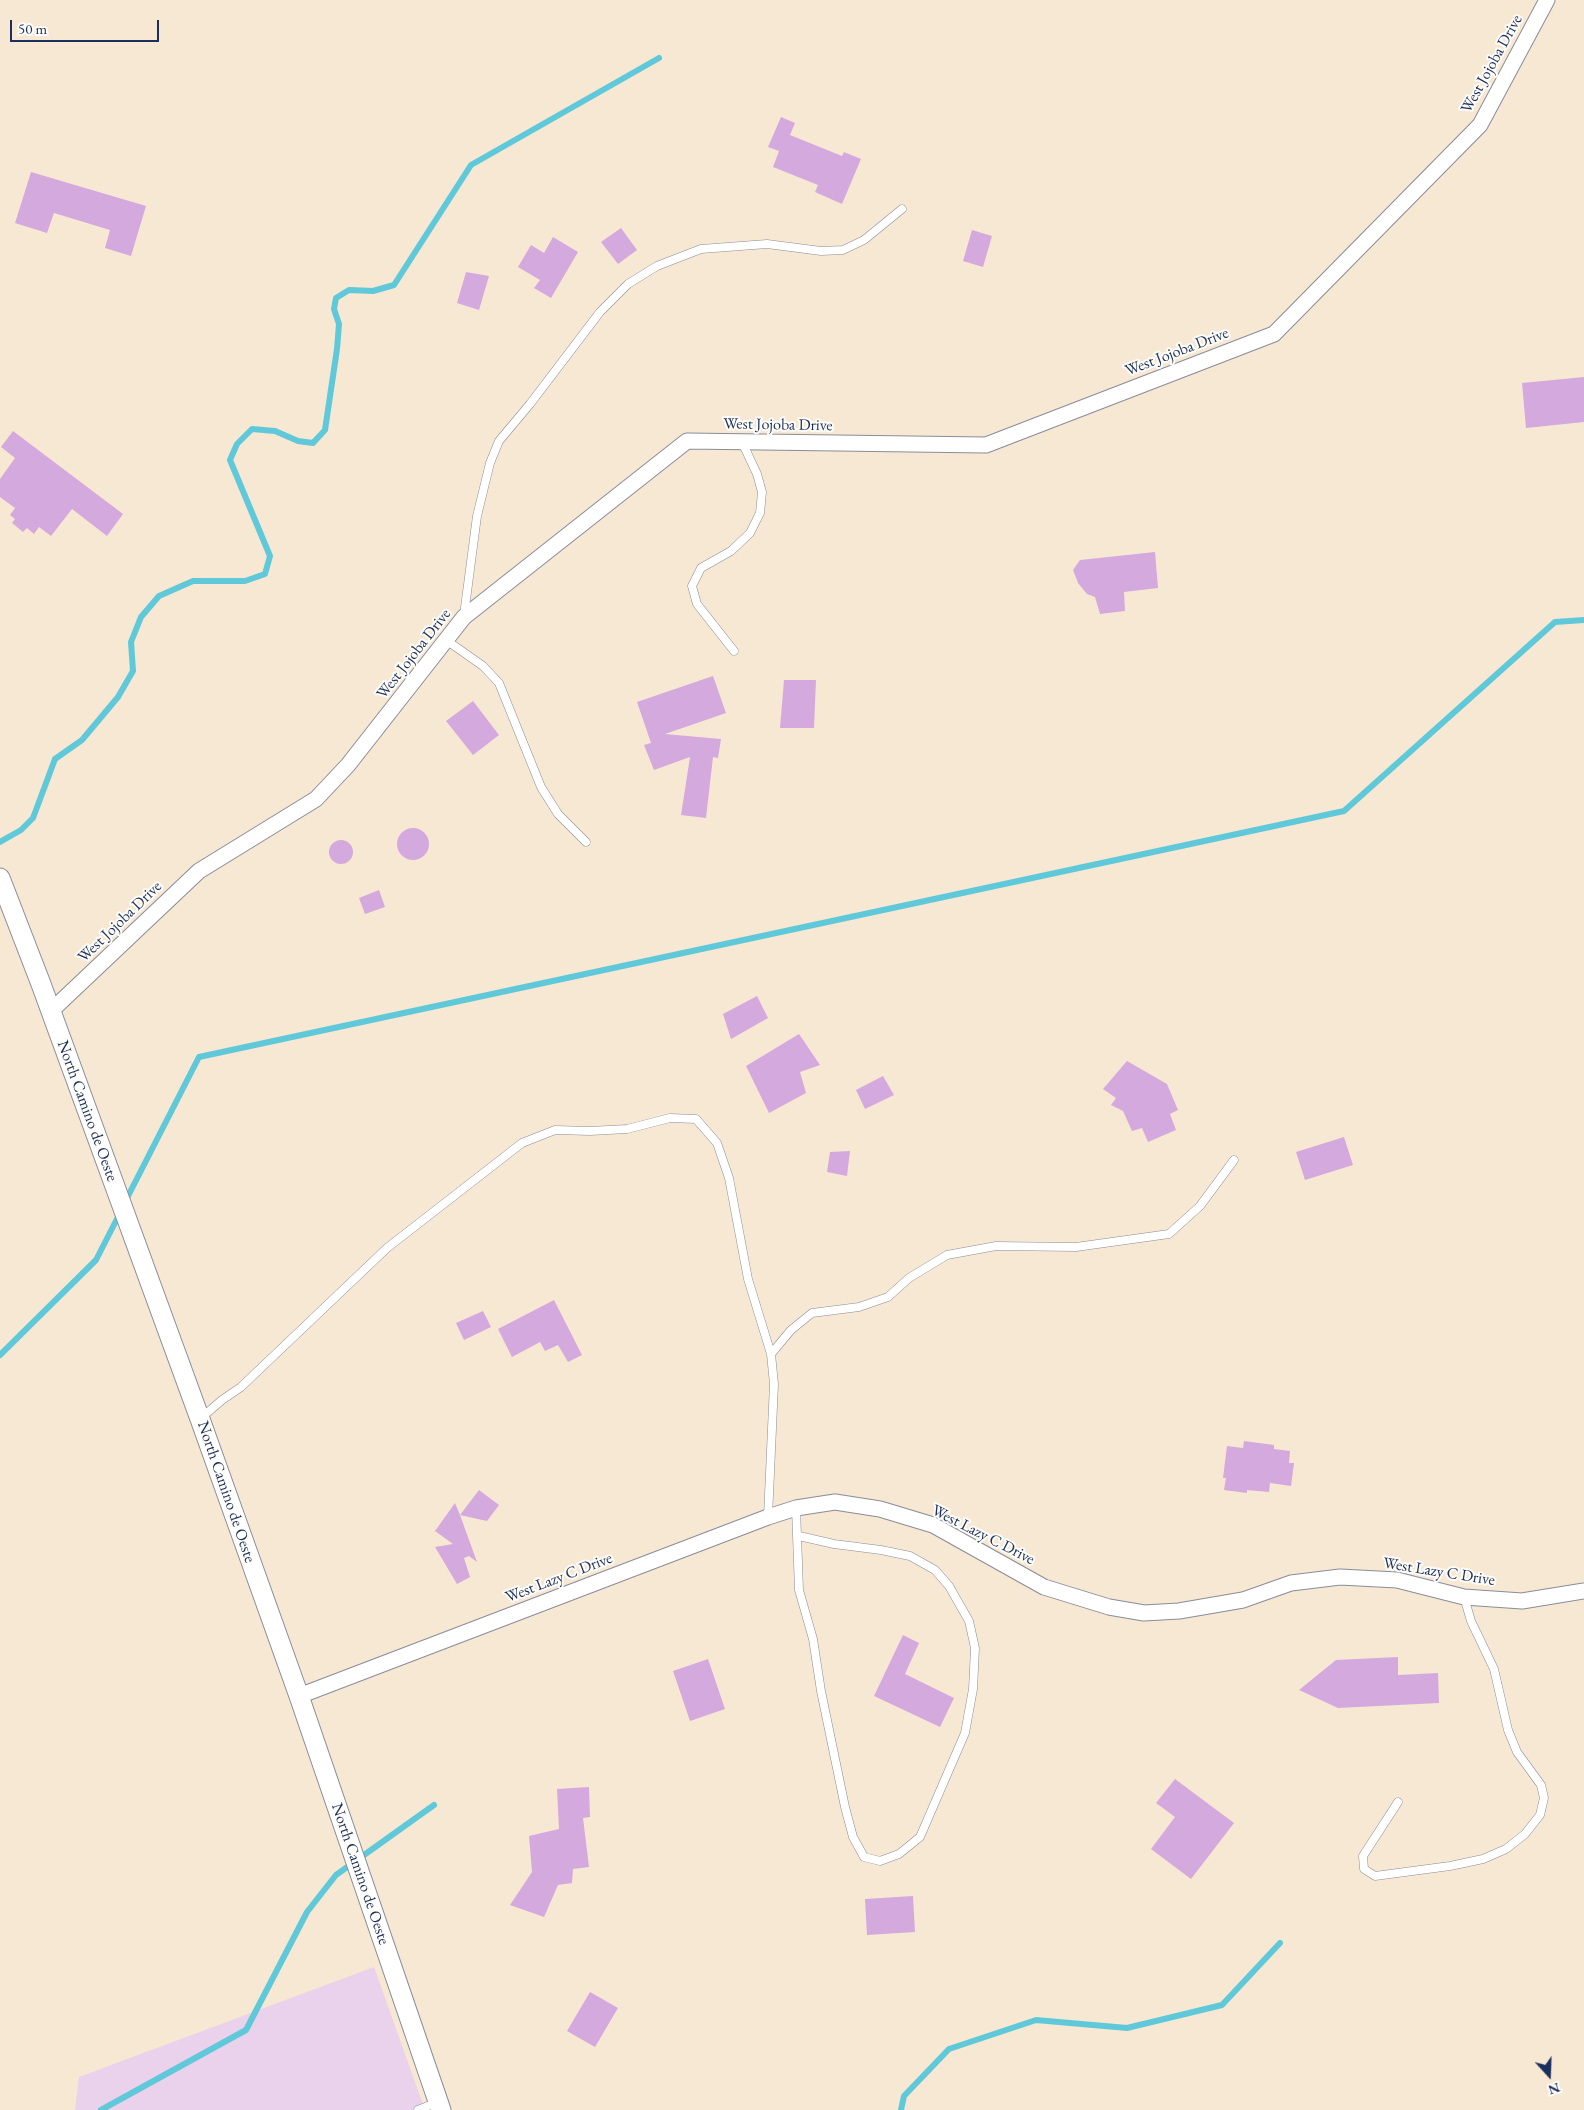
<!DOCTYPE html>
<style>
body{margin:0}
#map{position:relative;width:1584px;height:2110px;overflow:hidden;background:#f7e8d4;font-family:"EB Garamond",serif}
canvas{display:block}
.north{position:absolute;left:1524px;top:2050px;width:50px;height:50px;-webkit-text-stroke:4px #fdfcf7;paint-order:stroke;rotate:160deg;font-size:14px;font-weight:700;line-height:20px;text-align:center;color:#1b2f5e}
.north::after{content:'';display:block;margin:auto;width:18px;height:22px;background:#1b2f5e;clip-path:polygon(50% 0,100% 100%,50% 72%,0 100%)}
.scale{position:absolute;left:10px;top:20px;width:149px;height:22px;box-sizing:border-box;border:2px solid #1b2f5e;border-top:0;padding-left:6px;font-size:15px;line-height:18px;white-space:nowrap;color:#1b2f5e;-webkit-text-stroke:4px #fdfcf7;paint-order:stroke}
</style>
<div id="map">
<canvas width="1584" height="2110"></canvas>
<div class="north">N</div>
<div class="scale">50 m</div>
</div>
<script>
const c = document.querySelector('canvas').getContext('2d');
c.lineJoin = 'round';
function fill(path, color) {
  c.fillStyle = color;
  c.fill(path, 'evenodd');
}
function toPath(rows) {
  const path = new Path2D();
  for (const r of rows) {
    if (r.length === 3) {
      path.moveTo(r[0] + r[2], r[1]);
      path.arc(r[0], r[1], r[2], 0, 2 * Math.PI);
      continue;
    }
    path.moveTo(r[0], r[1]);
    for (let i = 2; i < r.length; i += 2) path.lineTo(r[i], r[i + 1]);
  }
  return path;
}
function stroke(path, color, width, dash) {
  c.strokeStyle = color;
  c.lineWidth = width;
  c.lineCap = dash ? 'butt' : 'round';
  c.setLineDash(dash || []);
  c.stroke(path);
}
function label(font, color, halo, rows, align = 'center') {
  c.font = font + ' "EB Garamond",serif';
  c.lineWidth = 4;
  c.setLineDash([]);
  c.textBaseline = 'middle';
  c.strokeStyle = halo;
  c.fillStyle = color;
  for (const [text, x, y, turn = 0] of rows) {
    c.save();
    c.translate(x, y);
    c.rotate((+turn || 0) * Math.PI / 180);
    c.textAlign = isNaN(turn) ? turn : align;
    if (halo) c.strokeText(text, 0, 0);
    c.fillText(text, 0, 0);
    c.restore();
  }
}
const built = toPath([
 [374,1967,425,2110,75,2110,79,2077]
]);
const stream = toPath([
 [0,842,21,830,33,818,55,759,82,740,118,697,133,671,131,642,141,617,159,596,193,581,245,581,265,574,270,556,230,460,237,444,252,429,275,431,298,441,313,443,325,430,337,349,339,324,334,309,336,298,349,290,373,291,394,285,471,165,659,58],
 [125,1202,199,1057,1344,811,1555,622,1584,620],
 [0,1355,96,1260,120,1213],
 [101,2110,246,2030,307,1912,336,1875,434,1805],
 [901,2110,904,2096,949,2049,1036,2020,1127,2028,1222,2005,1280,1943]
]);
const building = toPath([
 [781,117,795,123,790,135,842,156,844,152,861,159,842,204,815,192,818,185,773,167,779,151,768,147],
 [31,172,146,206,131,256,105,248,110,230,54,213,47,233,15,223],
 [621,228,637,250,618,264,601,242],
 [972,230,992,236,983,267,963,261],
 [553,237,578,252,551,298,534,288,540,280,518,267,531,245,544,253],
 [466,272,489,276,479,310,457,303],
 [1584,377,1584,422,1526,428,1522,383],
 [13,431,123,514,107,536,72,509,51,536,39,527,34,534,27,528,23,532,12,523,15,519,10,515,15,508,0,497,0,479,15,458,1,447],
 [1155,552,1158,588,1124,592,1125,611,1100,614,1095,597,1087,594,1078,583,1073,570,1080,560],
 [713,676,726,713,665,734,721,739,718,758,713,757,706,818,681,815,690,757,654,770,644,745,651,743,637,702],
 [784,680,816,680,814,728,780,728],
 [473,701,499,735,473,755,446,721],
 [413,844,16],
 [341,852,12],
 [379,890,385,907,365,914,359,898],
 [757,996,768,1018,731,1039,723,1014],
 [799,1034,820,1065,800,1072,806,1093,769,1113,746,1066],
 [1127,1061,1167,1084,1178,1110,1170,1114,1176,1130,1148,1142,1142,1128,1132,1131,1123,1111,1111,1105,1116,1098,1103,1089],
 [883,1076,894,1095,865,1109,856,1090],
 [1344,1137,1353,1165,1305,1180,1296,1152],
 [850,1151,847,1176,827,1172,830,1152],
 [554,1300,582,1355,568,1362,558,1345,545,1351,540,1342,512,1357,498,1329],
 [483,1311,491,1327,464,1340,456,1323],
 [1244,1441,1274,1445,1274,1449,1290,1451,1289,1463,1294,1463,1291,1486,1270,1483,1269,1492,1247,1490,1247,1493,1224,1490,1226,1478,1223,1478,1227,1446,1243,1448],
 [479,1490,499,1505,487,1521,460,1515,477,1562,469,1556,464,1558,470,1577,457,1584,435,1547,453,1544,435,1531,455,1503,460,1515],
 [903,1635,919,1643,905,1674,954,1698,940,1727,874,1696],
 [1398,1657,1398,1675,1438,1673,1439,1703,1338,1708,1299,1690,1336,1660],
 [708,1659,725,1709,690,1721,673,1671],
 [1175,1779,1234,1823,1191,1879,1151,1849,1175,1817,1156,1803],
 [589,1787,590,1817,583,1818,589,1867,573,1869,572,1883,558,1885,544,1917,510,1905,532,1872,529,1836,559,1829,557,1789],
 [913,1896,915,1932,867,1935,865,1899],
 [590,1992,618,2008,595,2047,567,2031]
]);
const service = toPath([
 [464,615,477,516,490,463,499,441,530,404,600,312,628,284,657,266,701,249,767,244,821,251,843,250,864,240,902,209],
 [446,640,483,666,499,683,541,787,558,814,586,842],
 [734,651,697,604,692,586,701,568,731,551,750,533,760,513,762,492,757,474,742,442],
 [771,1354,791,1330,812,1313,859,1307,888,1297,909,1278,947,1255,996,1246,1076,1247,1169,1234,1200,1206,1234,1160],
 [200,1419,222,1400,241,1387,387,1248,522,1143,555,1130,590,1131,627,1129,670,1118,696,1119,717,1143,729,1178,748,1279,771,1354,774,1384,768,1517],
 [796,1508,799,1590,813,1639,821,1691,845,1807,853,1837,864,1857,880,1861,899,1854,920,1837,965,1733,973,1689,975,1648,969,1621,949,1586,935,1570,910,1556,881,1550,834,1544,799,1536],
 [1398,1802,1363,1856,1364,1869,1375,1876,1450,1866,1483,1859,1506,1849,1525,1834,1540,1815,1544,1798,1541,1785,1517,1752,1508,1730,1494,1669,1471,1621,1464,1597],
 [418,2110,438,2102]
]);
const minor = toPath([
 [51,1011,199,871,316,799,348,765,464,617,687,441,986,445,1274,334,1480,125,1547,0],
 [299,1696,768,1517,796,1508,835,1502,880,1509,933,1525,1044,1587,1109,1607,1144,1613,1179,1611,1243,1600,1291,1583,1340,1577,1397,1580,1464,1597,1522,1601,1584,1591]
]);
const tertiary = toPath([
 [0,878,41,984,200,1419,299,1696,441,2110]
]);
const streetNames = [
 ["West Jojoba Drive",1492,64,-61],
 ["West Jojoba Drive",1177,352,-21],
 ["West Jojoba Drive",778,425,1],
 ["West Jojoba Drive",414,654,-52],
 ["West Jojoba Drive",120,922,-44],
 ["North Camino de Oeste",87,1111,70],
 ["North Camino de Oeste",226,1492,71],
 ["West Lazy C Drive",983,1535,27],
 ["West Lazy C Drive",1439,1572,9],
 ["West Lazy C Drive",559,1578,-21],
 ["North Camino de Oeste",360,1874,71]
];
fill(built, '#ead1ec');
stroke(stream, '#5fc9da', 6);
fill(building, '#d4a9de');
stroke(service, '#898c99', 9);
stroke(minor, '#898c99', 17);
stroke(tertiary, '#898c99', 21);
stroke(service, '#fff', 8);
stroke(minor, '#fff', 15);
stroke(tertiary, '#fff', 19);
label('16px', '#1b2f5e', '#fdfcf7', streetNames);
</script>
